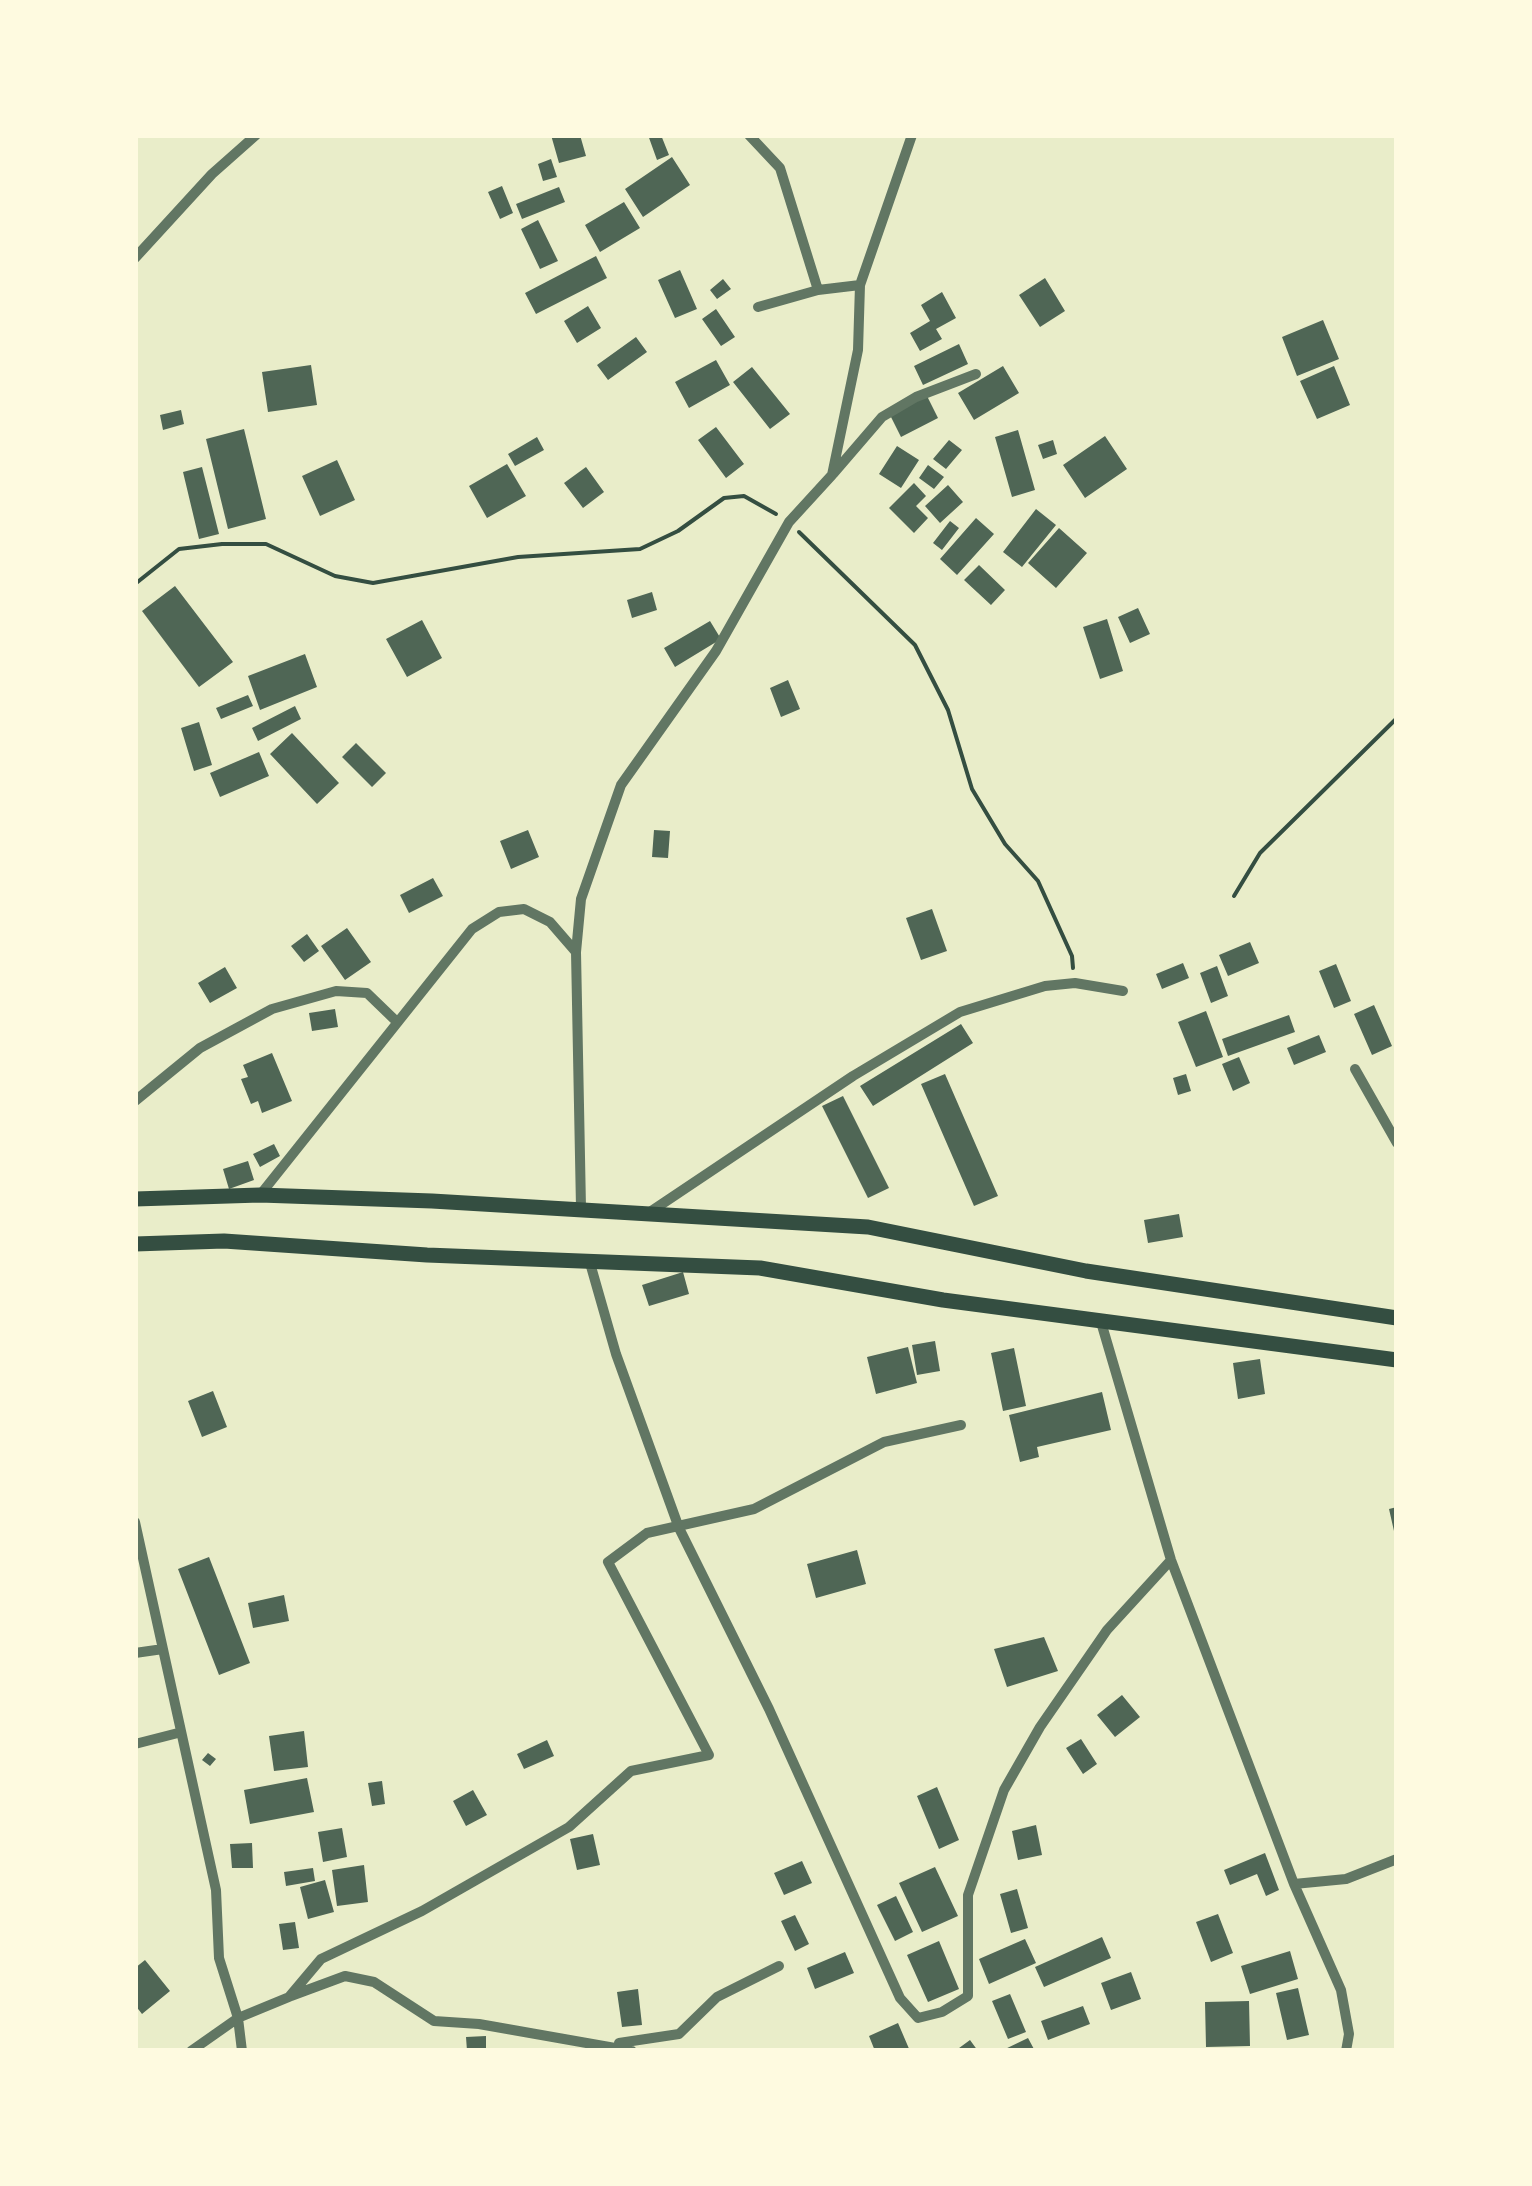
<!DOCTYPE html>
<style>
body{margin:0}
#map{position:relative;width:1532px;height:2186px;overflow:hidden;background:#e9edc9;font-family:"Golos Text",sans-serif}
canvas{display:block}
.frame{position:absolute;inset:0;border:138px solid #fefae0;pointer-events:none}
</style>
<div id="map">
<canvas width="1532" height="2186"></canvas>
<div class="frame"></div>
</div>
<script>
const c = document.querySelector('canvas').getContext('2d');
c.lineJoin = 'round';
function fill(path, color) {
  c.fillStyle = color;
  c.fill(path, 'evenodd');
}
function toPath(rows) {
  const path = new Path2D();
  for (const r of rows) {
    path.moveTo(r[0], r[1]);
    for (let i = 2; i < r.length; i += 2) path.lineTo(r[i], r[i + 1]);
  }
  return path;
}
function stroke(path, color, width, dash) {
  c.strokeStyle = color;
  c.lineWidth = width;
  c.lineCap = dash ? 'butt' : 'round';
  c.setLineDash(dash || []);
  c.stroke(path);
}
const building = toPath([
 [551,135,580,135,586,156,559,163],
 [648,135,661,135,669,155,657,160],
 [672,157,690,185,643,217,625,189],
 [551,159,557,177,543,181,538,164],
 [502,186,513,213,500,219,488,192],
 [559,187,565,202,522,219,516,204],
 [624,202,640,228,600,252,585,225],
 [538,220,558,261,540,269,521,229],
 [596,256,607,278,536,314,525,293],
 [680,270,697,309,675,318,658,280],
 [1045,278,1065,311,1040,327,1019,295],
 [723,279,731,289,717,299,710,290],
 [942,292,956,318,936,329,942,339,920,351,910,333,930,321,921,305],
 [588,306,601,328,577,343,564,321],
 [716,309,735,337,721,346,702,319],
 [1323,320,1339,359,1297,376,1282,337],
 [636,337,647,352,608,380,597,365],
 [959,344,968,364,923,385,914,366],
 [716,360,730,385,689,408,675,382],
 [311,365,317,405,268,412,262,372],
 [1003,366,1019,393,974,420,958,393],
 [1334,366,1350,405,1317,419,1300,381],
 [752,367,790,414,770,429,733,382],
 [927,396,938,418,901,437,890,415],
 [181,410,184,424,163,430,160,415],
 [716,427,744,464,726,478,698,440],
 [244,429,266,519,228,529,206,439],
 [1018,430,1035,490,1012,497,995,437],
 [1105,436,1127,469,1085,498,1063,465],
 [537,437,544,450,515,466,508,454],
 [949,440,962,450,946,469,933,459],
 [1053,440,1057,454,1043,459,1038,445],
 [897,446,919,460,901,488,879,474],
 [337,460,355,500,320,516,302,476],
 [507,464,526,496,487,518,469,486],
 [928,465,944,477,934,489,919,478],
 [202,467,219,534,199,539,183,472],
 [586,467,604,492,583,508,564,483],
 [914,483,926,496,916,506,928,518,914,533,889,508],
 [948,485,963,502,940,523,925,506],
 [1036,509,1056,525,1022,567,1003,552],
 [976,518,994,534,957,575,940,559],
 [950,521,959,528,942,550,933,543],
 [1059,528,1087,553,1056,588,1028,563],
 [979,565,1005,590,991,605,964,580],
 [175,586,233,662,199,687,142,611],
 [652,592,657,610,632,618,627,600],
 [1138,608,1150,634,1130,643,1118,617],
 [1107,619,1123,671,1100,679,1083,627],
 [422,620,442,658,407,677,386,639],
 [710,621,721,639,675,667,664,648],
 [305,654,317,687,260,710,248,676],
 [788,680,800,709,781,717,770,688],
 [248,695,253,706,221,719,216,708],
 [295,706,301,719,258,741,252,728],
 [199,722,212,765,194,771,181,728],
 [292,733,339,783,317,804,270,754],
 [356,743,386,773,372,787,342,757],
 [259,752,269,776,220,797,210,773],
 [528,830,539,857,511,869,500,841],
 [654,830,670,831,668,858,652,857],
 [433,878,443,896,409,913,400,895],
 [932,909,947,951,921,960,906,918],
 [347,928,371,962,345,980,321,946],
 [307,934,319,951,304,962,291,946],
 [1250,942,1259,963,1228,976,1219,955],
 [1183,963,1189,978,1162,989,1156,974],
 [1336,964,1351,1001,1334,1008,1319,971],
 [1217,966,1228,996,1211,1003,1200,973],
 [225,967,237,988,210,1003,198,983],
 [1374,1005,1392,1046,1372,1055,1354,1014],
 [335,1009,338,1027,312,1031,309,1013],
 [1206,1011,1223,1057,1196,1067,1178,1022],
 [1289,1015,1295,1032,1228,1056,1222,1039],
 [961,1024,973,1043,873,1106,860,1086],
 [1319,1035,1326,1052,1294,1065,1287,1048],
 [272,1053,292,1101,262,1113,258,1101,251,1104,241,1079,248,1077,243,1065],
 [1239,1057,1250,1083,1233,1091,1222,1064],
 [945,1074,998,1196,974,1206,921,1084],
 [1186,1074,1191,1091,1178,1095,1173,1078],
 [843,1096,889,1188,868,1198,822,1106],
 [274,1144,280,1156,260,1167,253,1154],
 [248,1161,254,1180,229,1189,223,1169],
 [1179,1214,1183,1237,1148,1243,1144,1220],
 [683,1272,689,1294,649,1306,642,1285],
 [935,1341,940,1371,917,1375,912,1345],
 [908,1347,917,1383,876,1394,867,1357],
 [1014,1348,1026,1406,1003,1411,991,1353],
 [1260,1359,1265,1394,1238,1399,1233,1363],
 [213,1391,227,1427,202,1437,188,1401],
 [1102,1392,1111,1430,1037,1447,1039,1457,1020,1462,1009,1415],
 [1397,1507,1397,1530,1394,1531,1389,1509],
 [857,1550,866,1584,816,1598,807,1564],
 [209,1557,250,1663,219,1675,178,1569],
 [284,1595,289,1621,253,1628,248,1603],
 [1044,1637,1058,1671,1007,1687,994,1649],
 [1122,1695,1140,1717,1115,1737,1097,1715],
 [304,1731,308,1767,274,1771,269,1736],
 [1081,1739,1097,1764,1083,1774,1066,1748],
 [547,1740,554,1756,524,1769,517,1754],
 [208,1753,216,1759,210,1766,202,1760],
 [307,1778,314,1812,250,1824,244,1790],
 [382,1781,385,1804,372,1806,368,1783],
 [937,1787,959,1840,939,1849,917,1796],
 [473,1790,487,1815,466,1826,453,1801],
 [1036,1825,1042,1855,1018,1860,1012,1831],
 [342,1828,347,1857,323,1862,318,1832],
 [593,1834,600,1865,577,1870,570,1839],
 [252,1843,253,1868,232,1868,230,1844],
 [1265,1853,1279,1890,1266,1896,1257,1874,1230,1885,1224,1870],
 [802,1861,812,1883,784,1895,774,1873],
 [364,1865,368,1902,337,1906,332,1870],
 [935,1867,958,1916,922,1932,899,1883],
 [313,1868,315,1881,286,1886,284,1872],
 [325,1880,334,1912,308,1919,300,1887],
 [1017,1889,1028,1928,1011,1933,1000,1894],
 [896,1896,913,1932,895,1941,877,1905],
 [1218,1914,1233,1953,1211,1962,1196,1922],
 [795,1915,809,1944,795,1951,781,1921],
 [295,1922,299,1948,283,1950,279,1924],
 [1102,1937,1111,1958,1044,1987,1035,1967],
 [1025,1939,1036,1963,989,1984,979,1959],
 [939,1941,959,1989,928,2002,907,1955],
 [1290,1951,1298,1979,1250,1994,1241,1966],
 [845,1952,854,1973,815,1989,807,1968],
 [145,1960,170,1991,142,2014,135,2005,135,1968],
 [1131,1972,1141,1999,1111,2010,1101,1983],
 [1298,1988,1309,2035,1287,2040,1276,1993],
 [638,1989,642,2025,622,2027,617,1992],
 [1010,1994,1026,2032,1008,2039,992,2001],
 [1249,2001,1250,2046,1206,2047,1205,2002],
 [1083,2006,1090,2024,1048,2040,1041,2021],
 [898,2023,910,2051,875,2051,869,2036],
 [486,2036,486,2051,467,2051,466,2037],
 [1028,2038,1035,2051,1001,2051],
 [970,2040,978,2051,955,2051]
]);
const path = toPath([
 [799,532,915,645,948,710,972,789,1005,844,1038,881,1072,956,1073,968],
 [135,584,179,549,222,544,266,544,335,576,373,583,518,557,640,549,678,531,724,498,744,496,776,514],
 [1234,896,1260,853,1397,718]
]);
const minor = toPath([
 [749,135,780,168,818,290,860,285],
 [135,258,212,174,256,135],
 [758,307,818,290],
 [833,474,882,417,916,397,976,374],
 [1355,1069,1397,1143],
 [135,1101,200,1048,272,1009,336,991,367,993,396,1021],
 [260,1195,472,929,499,912,524,909,550,922,576,952],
 [581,1208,576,952,581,899,621,785,716,651,789,522,832,475,858,350,860,285,912,135],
 [647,1214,853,1076,960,1012,1045,986,1075,983,1123,991],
 [590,1263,616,1354,679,1528,769,1709,900,1998,918,2018,942,2012,968,1996,968,1895,1004,1790,1040,1727,1107,1630,1171,1560],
 [1101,1322,1171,1560,1294,1884,1341,1990,1349,2034,1346,2051],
 [135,1522,216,1890,219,1958,238,2018,242,2051],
 [135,1653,163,1649],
 [135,1744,178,1733],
 [1294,1884,1346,1879,1397,1859],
 [291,1996,345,1976,374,1982,434,2021,479,2024,632,2051],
 [619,2043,679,2034,717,1997,779,1966],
 [191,2051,238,2018,289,1997,321,1959,422,1911,569,1827,631,1771,709,1755,608,1562,647,1533,754,1509,884,1442,961,1425]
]);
const primary = toPath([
 [135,1199,260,1195,432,1201,868,1227,1086,1271,1397,1318],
 [135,1244,224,1241,427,1255,760,1268,943,1300,1397,1360]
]);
fill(building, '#4f6655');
stroke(path, '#344e41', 4);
stroke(minor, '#617663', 10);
stroke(primary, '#344e41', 15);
</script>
